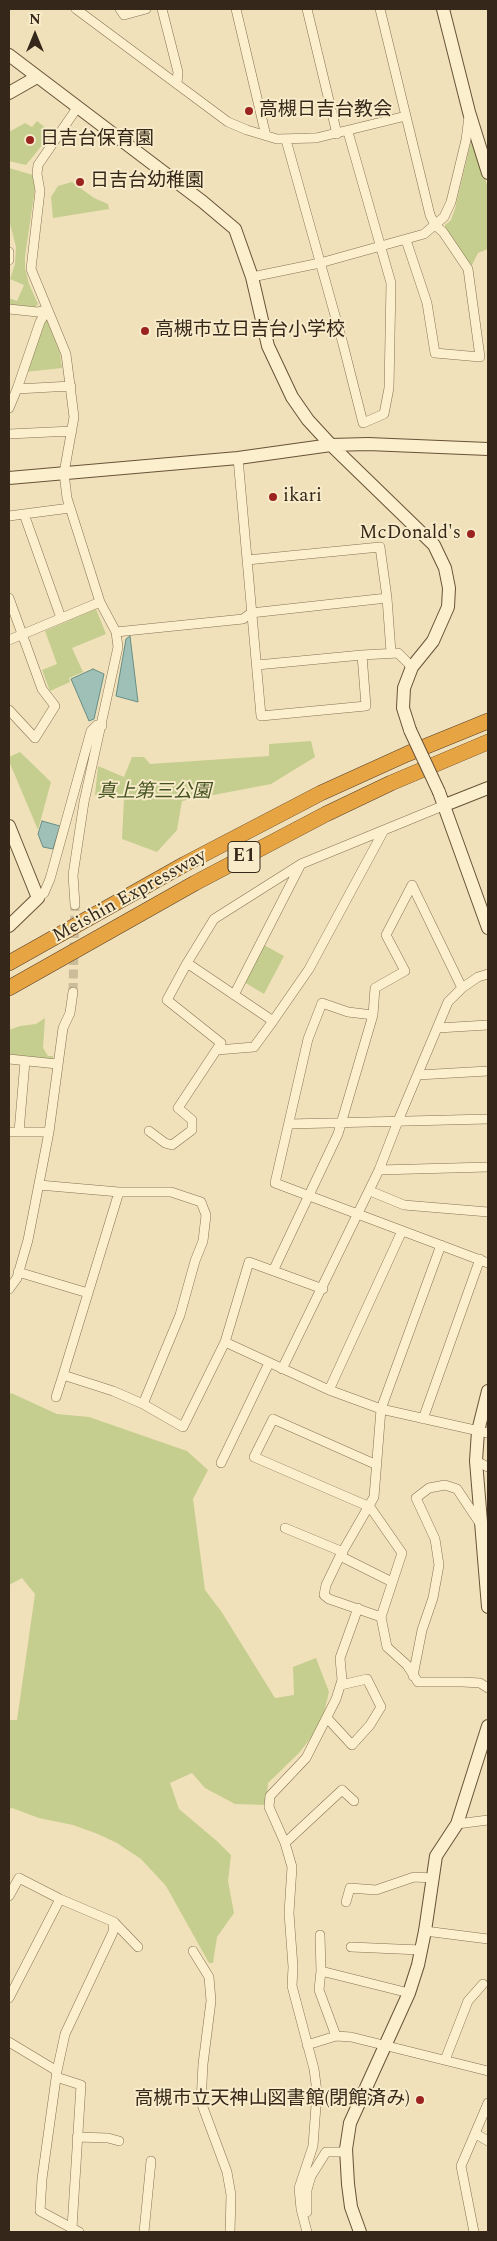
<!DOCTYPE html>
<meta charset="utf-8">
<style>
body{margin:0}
#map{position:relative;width:497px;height:2241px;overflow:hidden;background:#f0e1ba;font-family:Spectral,serif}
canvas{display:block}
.frame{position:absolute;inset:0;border:10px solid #35281a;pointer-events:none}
.north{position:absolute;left:10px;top:10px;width:50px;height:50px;-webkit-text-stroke:4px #f7ebca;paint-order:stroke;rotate:0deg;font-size:14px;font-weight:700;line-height:20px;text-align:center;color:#35281a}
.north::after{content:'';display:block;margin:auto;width:18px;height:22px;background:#35281a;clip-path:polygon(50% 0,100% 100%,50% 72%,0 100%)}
</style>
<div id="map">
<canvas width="497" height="2241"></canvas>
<div class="frame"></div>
<div class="north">N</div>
</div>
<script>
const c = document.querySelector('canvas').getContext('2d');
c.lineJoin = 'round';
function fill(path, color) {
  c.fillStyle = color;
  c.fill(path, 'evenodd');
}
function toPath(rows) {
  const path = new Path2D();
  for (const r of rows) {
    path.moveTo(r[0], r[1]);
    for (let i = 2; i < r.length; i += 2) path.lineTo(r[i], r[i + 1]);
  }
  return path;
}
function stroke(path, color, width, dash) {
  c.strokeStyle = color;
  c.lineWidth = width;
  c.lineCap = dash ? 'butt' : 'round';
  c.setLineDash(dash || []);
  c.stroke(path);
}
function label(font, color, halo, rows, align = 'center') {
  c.font = font + ' Spectral,"Noto Sans JP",serif';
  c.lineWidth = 4;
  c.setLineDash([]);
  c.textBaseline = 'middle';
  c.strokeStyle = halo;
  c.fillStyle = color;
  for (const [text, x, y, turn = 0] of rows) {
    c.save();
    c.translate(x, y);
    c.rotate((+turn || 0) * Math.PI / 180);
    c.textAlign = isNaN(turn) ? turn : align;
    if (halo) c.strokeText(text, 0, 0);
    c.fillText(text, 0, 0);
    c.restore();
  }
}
const green = toPath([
 [37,121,52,133,26,165,9,161,9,132,25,123,32,127],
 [472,137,488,188,488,249,478,253,471,267,445,231,445,225,451,220,455,209],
 [9,168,33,175,35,189,25,256,25,268,29,284,38,304,35,307,9,305,9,298,17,301,24,285,10,279,15,264,16,247,9,220],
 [72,182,94,198,108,204,109,209,53,218,51,197,58,186],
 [47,320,60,353,62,368,25,372,45,321],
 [96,609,106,634,72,648,83,672,69,678,70,682,50,691,42,670,57,664,45,631],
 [311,741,315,757,271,784,182,801,177,830,157,852,122,839,124,799,95,795,98,766,124,777,132,757,144,757,150,764,269,756,269,744],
 [20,752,51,782,38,830,9,761,9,757],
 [264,945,284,956,264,994,244,982],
 [45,1018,43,1048,48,1056,53,1056,53,1058,50,1061,9,1056,9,1030,20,1026,36,1024],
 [11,1393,57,1414,89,1417,187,1451,208,1470,193,1499,205,1590,221,1611,275,1698,294,1695,293,1667,316,1658,329,1692,321,1725,299,1753,268,1783,266,1805,235,1804,205,1788,192,1773,170,1783,179,1809,218,1842,231,1855,228,1881,234,1913,217,1937,213,1963,209,1963,166,1886,141,1859,117,1843,98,1834,73,1825,39,1818,12,1808,9,1809,9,1720,17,1720,35,1594,22,1578,9,1585,9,1396]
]);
const water = toPath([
 [130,636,138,702,116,696,126,639,130,636],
 [93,669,104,674,94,719,89,721,71,679,93,669],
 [42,821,60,826,53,849,43,847,38,834,42,821]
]);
const streetTunnel = toPath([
 [73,992,75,905]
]);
const street = toPath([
 [76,9,228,122,247,130,277,139,316,138,406,116],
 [120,9,124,15,146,9],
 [162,9,178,72,177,83],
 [236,9,266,136],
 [307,9,337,134],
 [380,9,430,215,435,225,443,232,468,269,480,357,435,353,427,303,406,240],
 [286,140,343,344,363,423,384,414,389,388,391,283,348,132],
 [9,252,9,260],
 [252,277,320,263,424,234,444,217,451,202,466,140,469,116],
 [9,309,38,312,47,310],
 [17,389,40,322,47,310],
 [9,408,17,389,71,386],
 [9,434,72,431],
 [238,458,261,716,366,706,362,655,398,653,412,667],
 [24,514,70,508],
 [9,516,24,514,61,618],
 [247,560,380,547,387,598],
 [9,598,42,689,55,706,35,738,9,710],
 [116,632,243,619,251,613,387,598,391,652],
 [9,640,100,602],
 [257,665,362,655],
 [384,830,445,805],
 [38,898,44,893,50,879,91,731,97,725,102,726],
 [75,905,73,875,84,802,118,647,116,632,100,602,67,498,64,473,74,417,66,354,31,269,40,191,37,174,38,165,77,108],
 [234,995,300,866],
 [373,1015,348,1012,322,1003,308,1039,275,1183,488,1263],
 [438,1028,488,1025],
 [217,1050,254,1047,273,1021],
 [9,1059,57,1064],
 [418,1075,488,1071],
 [289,1124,488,1119],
 [149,1131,165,1143,172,1145,192,1130,192,1120,178,1108,221,1043,167,1000,187,963,214,919,301,864,384,830,309,969,273,1021,187,963],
 [9,1132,49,1132],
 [19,1132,25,1061],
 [379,1170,488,1167],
 [39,1185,119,1192,171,1192,201,1202,206,1215,203,1241,195,1261,180,1315,143,1404],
 [370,1191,404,1205,488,1212],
 [119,1192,63,1375,113,1391,143,1404,183,1427,225,1342,249,1262,323,1289],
 [441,1245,381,1409,374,1497,340,1556,326,1585,324,1595,329,1599,381,1617,387,1647,407,1665,418,1682,463,1682,480,1683,488,1688],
 [273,1271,338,1134,373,1015,375,988,405,971,386,935,412,885,462,988],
 [18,1272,88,1293],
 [9,1289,17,1278,28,1240,49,1132,63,1028,70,1013,73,992],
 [225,1342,329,1390,381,1409,488,1433],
 [282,1369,379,1170,398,1121,448,1002,462,988,478,977,488,974],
 [329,1390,402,1231],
 [56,1397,63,1375],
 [423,1419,480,1259],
 [476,1461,488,1467],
 [221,1463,269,1363],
 [377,1465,273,1419,254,1457,370,1507,402,1553,381,1617],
 [285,1528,343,1552],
 [340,1556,392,1582],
 [413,1676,422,1630,433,1598,439,1565,435,1539,416,1498,429,1488,445,1485,457,1489,481,1525],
 [327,1718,352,1745,370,1725,381,1707,367,1679,341,1685],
 [457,1824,488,1820],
 [285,1843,342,1790,354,1801],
 [9,1896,19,1878,60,1899,9,1998],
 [346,1902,350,1888,376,1890,414,1877,433,1878],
 [114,1922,138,1947],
 [425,1931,488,1939],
 [320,1935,321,1971,319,1990,336,2036],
 [351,1947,421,1950],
 [193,1951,209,1977,211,2001,203,2064,201,2102,227,2172,231,2195,230,2232],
 [321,1971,409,1993],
 [9,2042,57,2071,42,2179,40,2211,79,2232],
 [307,2045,336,2036,351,2037,488,2071],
 [445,2060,468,2001,483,1984],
 [57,2071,65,2034,113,1932,114,1922,60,1899],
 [56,2077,81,2085,72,2228],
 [476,2134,488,2141],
 [77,2137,108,2138,119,2141],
 [307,2212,307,2190,311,2176,326,2152,346,2152],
 [144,2232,151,2161],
 [307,2232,301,2209,299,2188,313,2146,317,2092,314,2069,292,1986,293,1967,289,1913,292,1867,285,1843,269,1807,270,1796,306,1758,336,1699,342,1680,340,1658,358,1608],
 [474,2232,461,2166,488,2103]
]);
const secondary = toPath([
 [443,9,469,112,488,173],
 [9,55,203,202,235,229,252,277,268,346,292,397,308,420,331,445,434,545,445,568,449,588,448,607,433,641,412,667,404,688,403,708,410,730],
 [9,93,37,77],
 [9,478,238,458,331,445,368,444,488,449],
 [439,792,488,928],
 [445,805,488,788],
 [9,826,38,898,9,926],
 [488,1391,478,1431,476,1461,488,1607],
 [360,2232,351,2207,348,2184,346,2149,350,2123,409,1993,418,1965,425,1931,436,1856,457,1824,488,1726]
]);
const highway = toPath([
 [9,963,185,864,321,793,407,754,488,721],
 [9,988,195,883,326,814,391,783,488,742]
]);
const secondaryBridge = toPath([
 [410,730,439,792]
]);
const markers = [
 [249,111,5,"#9a2320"],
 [30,140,5,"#9a2320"],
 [80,182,5,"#9a2320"],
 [145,331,5,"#9a2320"],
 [273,497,5,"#9a2320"],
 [471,534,5,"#9a2320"],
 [420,2100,5,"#9a2320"]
];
const shields = [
 [244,857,32]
];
const shieldNames = [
 ["E1",244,857]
];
const poiNames = [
 ["高槻日吉台教会",259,111],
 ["日吉台保育園",40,140],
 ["日吉台幼稚園",90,182],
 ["高槻市立日吉台小学校",155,331],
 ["ikari",283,497],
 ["McDonald's",461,534,"right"],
 ["高槻市立天神山図書館(閉館済み)",410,2100,"right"]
];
const parkNames = [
 ["真上第三公園",154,793]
];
const streetNames = [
 ["Meishin Expressway",130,897,-29]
];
fill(green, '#c5ce8e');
fill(water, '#9fc0b7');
stroke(water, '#668e85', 1);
stroke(streetTunnel, '#cbbc9a', 9, [9, 4.5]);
stroke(street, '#877153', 10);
stroke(secondary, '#695237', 14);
stroke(highway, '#543e29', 16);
stroke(street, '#fbefcd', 9);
stroke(secondary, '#fbefcd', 12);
stroke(highway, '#e7a443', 15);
stroke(secondaryBridge, '#695237', 14, []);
stroke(secondaryBridge, '#fbefcd', 12);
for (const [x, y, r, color] of markers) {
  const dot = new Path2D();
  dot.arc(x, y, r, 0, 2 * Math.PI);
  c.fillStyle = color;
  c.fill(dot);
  stroke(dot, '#f7ebca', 2);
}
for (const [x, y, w] of shields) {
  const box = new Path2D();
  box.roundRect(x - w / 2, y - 15.5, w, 31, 4);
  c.fillStyle = '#f7ebca';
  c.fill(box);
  stroke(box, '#35281a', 1);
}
label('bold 18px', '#35281a', null, shieldNames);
label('19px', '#35281a', '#f7ebca', poiNames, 'left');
label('italic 19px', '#44531f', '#f7ebca', parkNames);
label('19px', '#35281a', '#f7ebca', streetNames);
</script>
